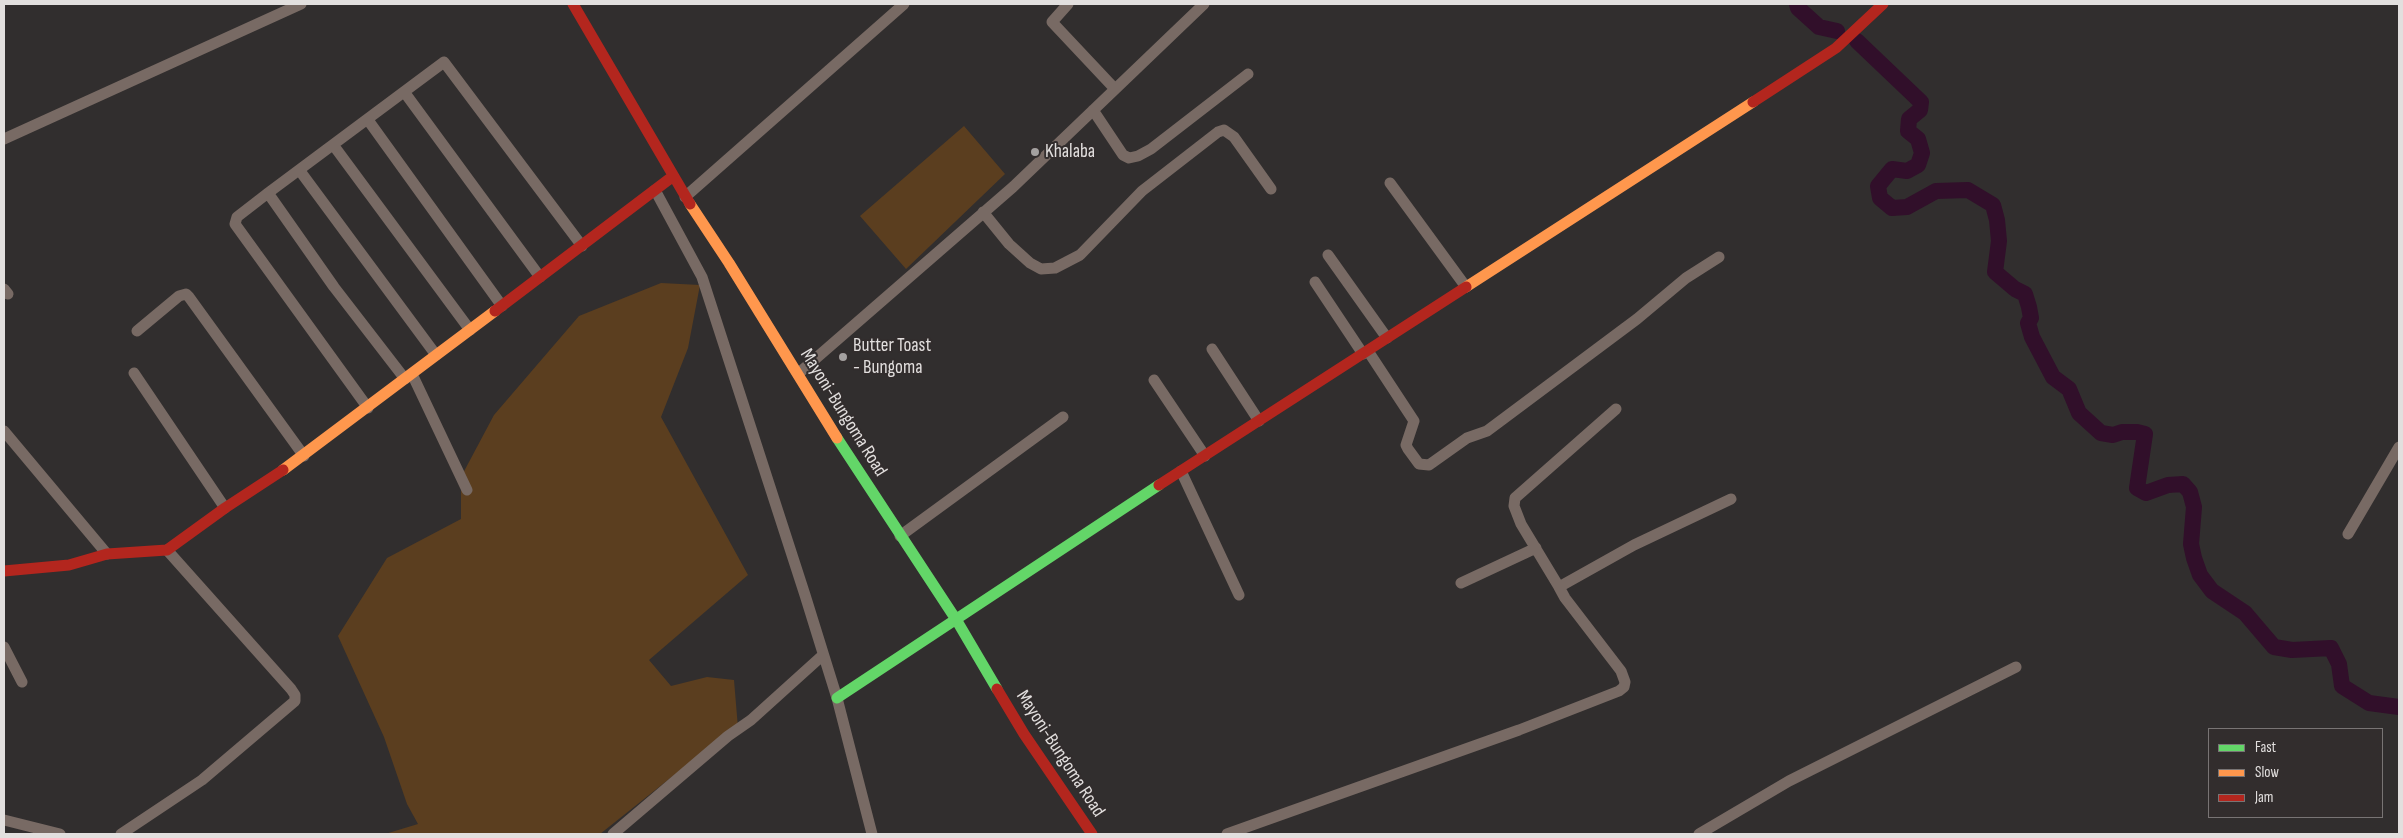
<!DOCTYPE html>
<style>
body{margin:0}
#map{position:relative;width:2403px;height:838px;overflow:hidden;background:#312e2e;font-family:"Sofia Sans Condensed",sans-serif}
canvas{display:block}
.frame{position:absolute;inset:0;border:5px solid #e2dfde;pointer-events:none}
.legend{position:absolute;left:2208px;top:728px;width:175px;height:90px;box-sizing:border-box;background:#322d2d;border:1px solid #787474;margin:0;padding:6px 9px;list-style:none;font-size:15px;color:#e2dfde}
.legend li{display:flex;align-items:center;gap:10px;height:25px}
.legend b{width:25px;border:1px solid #787474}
</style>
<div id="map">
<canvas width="2403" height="838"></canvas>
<div class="frame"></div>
<ul class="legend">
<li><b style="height:6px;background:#63d668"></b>Fast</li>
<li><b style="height:6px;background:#ff974d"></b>Slow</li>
<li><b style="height:6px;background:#b3261e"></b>Jam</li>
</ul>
</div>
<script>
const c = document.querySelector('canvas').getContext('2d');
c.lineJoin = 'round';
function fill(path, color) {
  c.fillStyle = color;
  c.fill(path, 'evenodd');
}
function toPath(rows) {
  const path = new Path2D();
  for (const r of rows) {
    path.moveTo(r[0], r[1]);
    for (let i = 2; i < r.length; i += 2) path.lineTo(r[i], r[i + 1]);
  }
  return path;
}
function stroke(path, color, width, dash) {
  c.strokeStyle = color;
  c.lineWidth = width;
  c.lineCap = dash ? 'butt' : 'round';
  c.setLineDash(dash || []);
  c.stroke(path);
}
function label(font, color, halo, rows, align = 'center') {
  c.font = font + ' "Sofia Sans Condensed",sans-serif';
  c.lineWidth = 4;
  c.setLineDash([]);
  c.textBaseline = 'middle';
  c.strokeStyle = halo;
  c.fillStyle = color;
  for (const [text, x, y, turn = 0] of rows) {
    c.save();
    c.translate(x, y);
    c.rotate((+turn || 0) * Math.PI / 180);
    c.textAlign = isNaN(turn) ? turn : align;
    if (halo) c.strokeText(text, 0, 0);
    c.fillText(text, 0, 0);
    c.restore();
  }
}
const green = toPath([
 [964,126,1005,174,906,269,860,216],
 [661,283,700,285,688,348,661,417,748,575,649,660,671,686,707,677,734,680,738,728,688,764,600,834,385,834,418,824,407,804,384,737,338,636,387,558,461,519,461,477,494,415,579,316]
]);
const river = toPath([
 [1797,4,1798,8,1819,27,1837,31],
 [1857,41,1921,102,1920,110,1909,119,1908,131,1918,139,1922,153,1918,165,1907,171,1892,169,1878,186,1880,198,1892,208,1907,207,1936,191,1968,190,1993,205,1997,220,1999,241,1995,272,2015,289,2025,294,2029,307,2031,318,2028,323,2032,337,2053,377,2069,389,2079,413,2101,433,2113,435,2122,432,2137,432,2145,434,2137,488,2146,493,2168,485,2183,484,2190,492,2194,507,2191,544,2194,558,2200,575,2212,591,2245,613,2274,647,2292,650,2331,648,2339,664,2342,686,2369,703,2399,707]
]);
const street = toPath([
 [1068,4,1052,22,1115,89],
 [405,93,540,277],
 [1093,110,1123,155,1129,158,1138,156,1151,149,1248,74],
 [368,120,502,306],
 [4,139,301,4],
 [334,146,470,330],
 [300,171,436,355],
 [1390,183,1466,287],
 [655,190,702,277,805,595,837,698,872,834],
 [268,193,334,287,405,379],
 [685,197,904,4],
 [983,212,1009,244,1030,263,1041,269,1055,268,1080,255,1142,191,1218,132,1224,130,1234,137,1271,189],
 [1328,255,1387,338],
 [1315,282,1363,354],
 [4,289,8,294],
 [137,331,179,296,186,294,189,297,304,456],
 [1212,349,1259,421],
 [1368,351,1414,421,1406,445,1408,449,1419,464,1429,465,1467,438,1487,431,1637,319,1686,278,1719,257],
 [134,373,225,508],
 [799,373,1013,187,1204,4],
 [412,374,467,490],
 [1154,380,1205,456],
 [368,408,235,224,237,217,268,193,444,62,582,246],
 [4,431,107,554],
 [1181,471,1239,595],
 [2348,534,2399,447],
 [900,536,1063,417],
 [1461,583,1536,548],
 [1559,587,1521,524,1514,506,1515,498,1616,409],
 [4,647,22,682],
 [4,820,60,834],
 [121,834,202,780,295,701,295,695,291,689,167,550],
 [613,834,728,736,751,720,823,655],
 [1227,834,1519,730,1619,691,1624,687,1625,682,1621,671,1565,598,1559,587,1634,545,1731,499],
 [1699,834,1789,781,2016,667]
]);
const fast = toPath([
 [837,438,957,621,997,689],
 [837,698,1159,485]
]);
const slow = toPath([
 [690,204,729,263,837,438],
 [1466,287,1753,102],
 [283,470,495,311]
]);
const jam = toPath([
 [573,4,690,204],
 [1753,102,1836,48,1883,4],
 [495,311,672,177],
 [1159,485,1466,287],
 [4,571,69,565,107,554,167,550,225,508,283,470],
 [997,689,1024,734,1092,834]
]);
const markers = [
 [1035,152,5,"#a4a1a0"],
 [843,357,5,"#a4a1a0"]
];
const poiNames = [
 ["Khalaba",1045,152],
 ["Butter Toast",853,346],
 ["- Bungoma",853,368]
];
const streetNames = [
 ["Mayoni-Bungoma Road",843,413,58],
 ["Mayoni-Bungoma Road",1060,754,57]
];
fill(green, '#5b3e1f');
stroke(river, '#310f2a', 16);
stroke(street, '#786a64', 11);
stroke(fast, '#63d668', 11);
stroke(slow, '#ff974d', 11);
stroke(jam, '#b3261e', 11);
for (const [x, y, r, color] of markers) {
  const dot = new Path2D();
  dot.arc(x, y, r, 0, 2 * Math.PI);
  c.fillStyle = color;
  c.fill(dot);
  stroke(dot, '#322d2d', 2);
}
label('19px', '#e2dfde', '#322d2d', poiNames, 'left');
label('19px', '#e2dfde', '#322d2d', streetNames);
</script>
